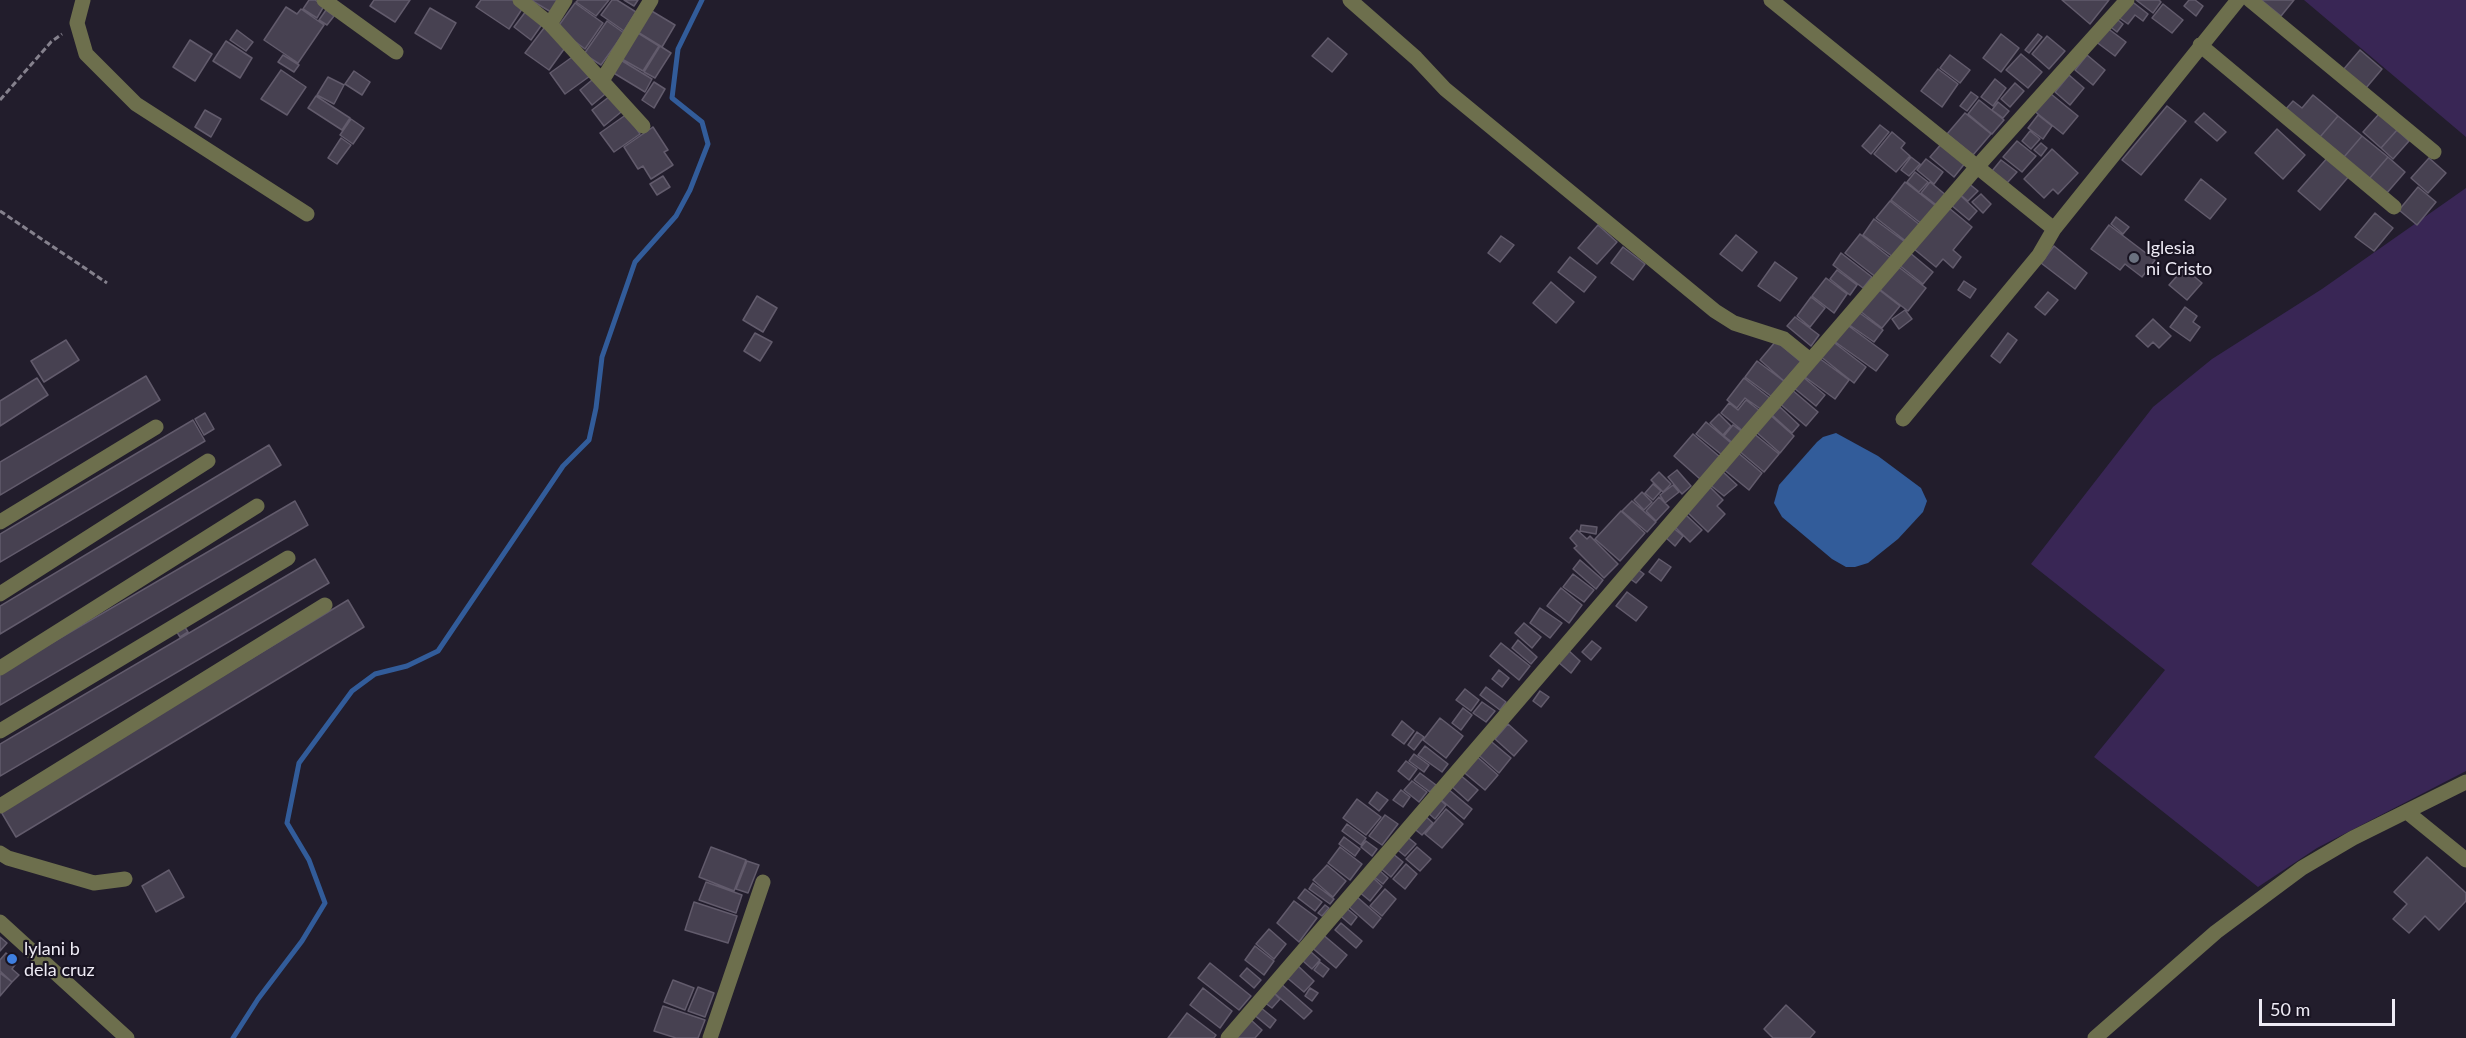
<!DOCTYPE html>
<style>
body{margin:0}
#map{position:relative;width:2466px;height:1038px;overflow:hidden;background:#221d2c;font-family:Lato,sans-serif}
canvas{display:block}
.scale{position:absolute;left:2259px;top:999px;width:136px;height:27px;box-sizing:border-box;border:3px solid #eeebf5;border-top:0;padding-left:8px;font-size:18px;line-height:21px;white-space:nowrap;color:#eeebf5;-webkit-text-stroke:4px #191422;paint-order:stroke}
</style>
<div id="map">
<canvas width="2466" height="1038"></canvas>
<div class="scale">50 m</div>
</div>
<script>
const c = document.querySelector('canvas').getContext('2d');
c.lineJoin = 'round';
function fill(path, color) {
  c.fillStyle = color;
  c.fill(path, 'evenodd');
}
function toPath(rows) {
  const path = new Path2D();
  for (const r of rows) {
    path.moveTo(r[0], r[1]);
    for (let i = 2; i < r.length; i += 2) path.lineTo(r[i], r[i + 1]);
  }
  return path;
}
function stroke(path, color, width, dash) {
  c.strokeStyle = color;
  c.lineWidth = width;
  c.lineCap = dash ? 'butt' : 'round';
  c.setLineDash(dash || []);
  c.stroke(path);
}
function label(font, color, halo, rows, align = 'center') {
  c.font = font + ' Lato,sans-serif';
  c.lineWidth = 4.5;
  c.setLineDash([]);
  c.textBaseline = 'middle';
  c.strokeStyle = halo;
  c.fillStyle = color;
  for (const [text, x, y, turn = 0] of rows) {
    c.save();
    c.translate(x, y);
    c.rotate((+turn || 0) * Math.PI / 180);
    c.textAlign = isNaN(turn) ? turn : align;
    if (halo) c.strokeText(text, 0, 0);
    c.fillText(text, 0, 0);
    c.restore();
  }
}
const green = toPath([
 [2304,0,2466,0,2466,137],
 [2466,188,2466,771,2317,848,2258,887,2094,757,2165,670,2031,564,2153,407,2212,359,2322,289]
]);
const water = toPath([
 [1836,433,1878,456,1921,488,1927,501,1923,512,1898,539,1868,563,1855,567,1846,567,1832,559,1782,517,1774,503,1779,485,1817,442,1823,437]
]);
const stream = toPath([
 [233,1038,258,999,302,941,325,903,309,860,287,823,299,763,352,691,375,674,407,666,438,651,563,466,589,440,596,408,602,357,635,262,676,216,690,190,708,144,702,122,672,98,678,49,702,0]
]);
const building = toPath([
 [309,0,315,0,324,6,317,18,303,9,309,0],
 [374,0,410,0,395,22,370,6,374,0],
 [481,0,514,0,524,6,509,29,476,7,481,0],
 [531,0,558,0,551,12,531,0],
 [578,0,609,0,596,16,576,2,578,0],
 [612,0,617,0,636,12,624,31,601,15,612,0],
 [624,0,638,0,634,6,624,0],
 [2062,0,2109,0,2090,24,2062,0],
 [2130,0,2148,14,2143,21,2135,15,2128,24,2118,17,2130,0],
 [2136,0,2159,0,2161,2,2153,13,2136,0],
 [2189,0,2195,0,2203,6,2196,16,2184,6,2189,0],
 [2261,0,2294,0,2281,16,2261,0],
 [575,3,603,23,585,49,557,28,575,3],
 [2163,4,2183,20,2172,33,2152,18,2163,4],
 [286,7,297,14,301,9,324,25,298,63,264,40,286,7],
 [430,8,456,23,441,49,415,33,430,8],
 [326,10,334,16,327,25,319,20,326,10],
 [650,10,675,25,662,47,636,31,650,10],
 [526,11,543,23,531,40,514,27,526,11],
 [2113,16,2123,24,2117,32,2107,24,2113,16],
 [607,21,624,33,601,65,584,54,607,21],
 [2106,27,2126,42,2115,56,2095,41,2106,27],
 [544,28,567,45,549,70,525,53,544,28],
 [237,30,253,42,246,51,230,40,237,30],
 [638,33,659,46,643,71,622,59,638,33],
 [2001,34,2019,48,2001,72,1983,58,2001,34],
 [2038,34,2042,37,2029,53,2025,50,2038,34],
 [2047,36,2065,51,2049,69,2032,54,2047,36],
 [1328,38,1347,54,1332,72,1312,56,1328,38],
 [190,40,212,54,195,81,173,67,190,40],
 [226,41,252,58,240,78,213,61,226,41],
 [660,46,671,53,655,78,644,72,660,46],
 [2360,50,2382,69,2366,88,2343,70,2360,50],
 [2021,54,2042,72,2028,88,2006,70,2021,54],
 [283,55,299,65,294,72,278,62,283,55],
 [575,55,590,76,565,94,550,73,575,55],
 [1950,55,1970,70,1960,83,1940,68,1950,55],
 [2087,55,2105,70,2093,85,2075,70,2087,55],
 [619,59,652,79,645,92,612,72,619,59],
 [1938,69,1958,84,1942,107,1921,91,1938,69],
 [281,70,306,87,287,115,261,99,281,70],
 [354,71,370,82,362,95,345,84,354,71],
 [598,75,610,90,592,105,580,90,598,75],
 [2069,75,2084,88,2070,105,2055,92,2069,75],
 [328,77,344,85,334,104,317,95,328,77],
 [1995,79,2006,88,1993,106,1981,97,1995,79],
 [654,82,665,89,654,108,642,100,654,82],
 [2015,83,2024,91,2010,107,2001,99,2015,83],
 [1971,92,1978,97,1967,111,1960,106,1971,92],
 [614,93,626,108,604,126,592,110,614,93],
 [2051,94,2078,116,2063,134,2033,110,2051,94],
 [2313,95,2338,116,2320,137,2285,110,2293,101,2302,108,2313,95],
 [316,96,350,118,342,130,308,108,316,96],
 [1979,100,2004,120,1992,134,1968,114,1979,100],
 [1998,102,2009,111,2003,118,1992,110,1998,102],
 [2167,106,2186,121,2141,175,2122,160,2167,106],
 [205,110,221,119,211,137,195,127,205,110],
 [1965,113,1991,134,1973,155,1947,134,1965,113],
 [2204,113,2226,132,2217,141,2195,122,2204,113],
 [627,114,640,134,614,152,600,133,627,114],
 [2379,114,2397,130,2381,148,2363,132,2379,114],
 [2038,115,2052,126,2043,139,2028,128,2038,115],
 [2338,116,2362,136,2344,157,2320,137,2338,116],
 [351,119,364,128,353,144,340,135,351,119],
 [1880,125,1889,132,1871,154,1862,146,1880,125],
 [653,127,668,150,664,152,673,165,651,179,643,166,638,169,624,147,653,127],
 [2277,129,2305,155,2283,179,2255,153,2277,129],
 [2397,130,2409,141,2393,159,2381,148,2397,130],
 [2030,131,2040,139,2031,149,2022,141,2030,131],
 [1892,132,1905,143,1901,148,1910,156,1896,172,1874,154,1892,132],
 [2362,136,2388,157,2369,179,2344,157,2362,136],
 [341,138,351,145,337,164,328,158,341,138],
 [2017,141,2036,156,2022,172,2003,157,2017,141],
 [1943,142,1966,162,1954,177,1930,157,1943,142],
 [2041,143,2047,148,2041,156,2034,150,2041,143],
 [2052,149,2078,173,2058,194,2053,189,2044,198,2024,179,2052,149],
 [2329,156,2350,175,2320,210,2298,191,2329,156],
 [1911,157,1920,164,1909,176,1901,170,1911,157],
 [2388,157,2405,172,2386,194,2369,179,2388,157],
 [2429,158,2446,173,2428,193,2411,178,2429,158],
 [1926,159,1943,172,1934,184,1917,170,1926,159],
 [2001,160,2017,172,2007,183,1992,171,2001,160],
 [1915,172,1928,182,1919,192,1907,182,1915,172],
 [663,176,670,187,657,195,650,184,663,176],
 [2201,179,2226,199,2210,219,2185,200,2201,179],
 [1905,182,1937,207,1923,225,1891,200,1905,182],
 [1930,182,1947,196,1939,207,1921,193,1930,182],
 [1967,182,1978,191,1968,201,1958,193,1967,182],
 [2418,187,2436,202,2417,225,2399,210,2418,187],
 [1981,194,1991,204,1983,213,1972,202,1981,194],
 [1960,195,1977,211,1969,220,1951,205,1960,195],
 [1890,201,1920,225,1907,242,1876,218,1890,201],
 [1949,208,1972,227,1953,250,1961,257,1953,268,1943,259,1936,267,1914,249,1949,208],
 [2375,213,2393,228,2374,251,2355,237,2375,213],
 [2116,217,2129,227,2123,234,2111,224,2116,217],
 [1874,219,1905,242,1893,257,1863,235,1874,219],
 [1598,225,1617,242,1597,264,1578,248,1598,225],
 [2109,225,2155,260,2142,277,2125,264,2120,270,2091,249,2109,225],
 [1860,234,1892,259,1877,278,1845,253,1860,234],
 [1736,235,1757,252,1742,271,1720,254,1736,235],
 [1501,236,1514,245,1500,262,1488,253,1501,236],
 [2054,246,2087,273,2075,289,2041,263,2054,246],
 [1623,247,1645,264,1633,280,1611,263,1623,247],
 [1909,252,1933,272,1923,284,1899,265,1909,252],
 [1841,253,1872,277,1863,288,1833,265,1841,253],
 [1570,257,1596,277,1584,292,1558,272,1570,257],
 [1775,262,1797,278,1780,301,1758,286,1775,262],
 [1896,265,1926,288,1908,311,1878,288,1896,265],
 [2184,268,2202,283,2187,300,2169,285,2184,268],
 [1837,270,1857,285,1850,295,1830,279,1837,270],
 [1826,278,1847,294,1834,313,1812,296,1826,278],
 [1964,281,1976,289,1970,298,1958,290,1964,281],
 [1551,282,1574,302,1556,323,1533,303,1551,282],
 [1878,289,1900,306,1882,328,1860,311,1878,289],
 [2048,292,2058,300,2045,315,2035,307,2048,292],
 [757,296,777,308,763,332,743,320,757,296],
 [1811,297,1825,308,1810,327,1797,316,1811,297],
 [2185,307,2197,316,2193,322,2200,327,2190,341,2170,327,2185,307],
 [1905,310,1912,319,1899,329,1892,319,1905,310],
 [1857,311,1883,330,1874,342,1848,324,1857,311],
 [1795,317,1819,335,1811,346,1787,326,1795,317],
 [2153,319,2171,336,2159,348,2153,342,2148,347,2136,336,2153,319],
 [1846,324,1888,355,1876,371,1834,341,1846,324],
 [755,333,772,342,760,361,744,351,755,333],
 [2008,333,2017,340,2000,363,1991,356,2008,333],
 [66,340,79,360,44,382,31,361,66,340],
 [1776,341,1801,362,1784,381,1760,360,1776,341],
 [1832,341,1866,367,1854,383,1820,356,1832,341],
 [1819,358,1849,380,1835,399,1805,377,1819,358],
 [1757,361,1785,382,1772,397,1745,377,1757,361],
 [146,376,160,400,0,495,0,462,146,376],
 [1803,377,1825,395,1816,406,1794,388,1803,377],
 [37,378,48,395,0,426,0,401,37,378],
 [1744,378,1771,399,1762,410,1745,398,1737,408,1727,400,1744,378],
 [1791,389,1818,412,1806,426,1779,403,1791,389],
 [1746,400,1760,411,1744,432,1721,413,1729,403,1738,410,1746,400],
 [1780,407,1799,425,1792,433,1772,415,1780,407],
 [205,413,214,429,204,435,195,419,205,413],
 [1719,414,1731,426,1723,435,1710,423,1719,414],
 [1769,414,1794,436,1780,453,1755,431,1769,414],
 [193,420,205,441,0,562,0,534,193,420],
 [1706,422,1731,443,1722,455,1696,434,1706,422],
 [1733,425,1741,431,1733,443,1724,436,1733,425],
 [1752,432,1779,454,1764,472,1738,450,1752,432],
 [1693,434,1720,457,1700,479,1674,456,1693,434],
 [269,445,281,465,0,634,0,606,269,445],
 [1736,451,1762,473,1749,490,1722,468,1736,451],
 [1677,470,1691,486,1682,494,1668,477,1677,470],
 [1722,471,1737,485,1724,496,1709,484,1722,471],
 [1659,472,1671,484,1663,492,1651,480,1659,472],
 [1653,484,1661,491,1653,500,1645,493,1653,484],
 [1673,485,1679,492,1665,503,1660,495,1673,485],
 [1708,485,1723,500,1717,506,1725,514,1708,532,1687,512,1708,485],
 [1642,492,1652,502,1644,510,1634,500,1642,492],
 [1659,497,1669,507,1656,521,1646,511,1659,497],
 [295,501,308,525,0,705,0,673,295,501],
 [1632,501,1656,522,1647,532,1622,511,1632,501],
 [1621,511,1645,533,1620,561,1595,539,1621,511],
 [1685,514,1702,530,1690,542,1674,526,1685,514],
 [1581,525,1597,527,1596,534,1580,531,1581,525],
 [1672,527,1683,536,1675,546,1664,536,1672,527],
 [1577,530,1587,539,1590,536,1618,564,1604,578,1574,548,1577,546,1570,538,1577,530],
 [315,559,329,583,0,776,0,744,315,559],
 [1659,559,1671,567,1661,581,1649,572,1659,559],
 [1580,560,1603,580,1596,589,1573,569,1580,560],
 [1636,568,1644,574,1636,583,1629,578,1636,568],
 [1573,574,1594,590,1584,602,1563,587,1573,574],
 [1561,588,1582,605,1569,623,1547,606,1561,588],
 [1627,592,1647,607,1636,621,1616,606,1627,592],
 [348,600,364,627,16,837,0,810,348,600],
 [1540,608,1562,623,1550,638,1530,623,1540,608],
 [1524,623,1541,637,1532,648,1515,633,1524,623],
 [183,624,188,632,180,637,175,629,183,624],
 [1518,640,1537,657,1531,664,1512,648,1518,640],
 [1592,641,1601,648,1591,660,1582,652,1592,641],
 [1501,643,1530,666,1519,680,1490,656,1501,643],
 [1568,650,1580,661,1571,673,1558,662,1568,650],
 [1499,670,1509,678,1502,687,1492,679,1499,670],
 [1486,687,1506,702,1500,710,1480,695,1486,687],
 [1465,689,1479,700,1471,711,1456,700,1465,689],
 [1540,691,1549,697,1541,707,1533,701,1540,691],
 [1482,702,1495,711,1486,722,1473,713,1482,702],
 [1463,708,1472,715,1461,730,1452,723,1463,708],
 [1440,718,1463,736,1446,758,1423,740,1440,718],
 [1402,721,1414,731,1404,744,1392,735,1402,721],
 [1508,724,1527,741,1514,756,1495,739,1508,724],
 [1417,732,1424,737,1414,750,1408,745,1417,732],
 [1487,738,1511,758,1499,773,1475,752,1487,738],
 [1425,746,1448,764,1442,772,1418,755,1425,746],
 [1414,754,1429,765,1424,772,1409,761,1414,754],
 [1474,754,1498,775,1485,790,1461,770,1474,754],
 [1406,761,1417,769,1409,780,1398,771,1406,761],
 [1420,773,1436,785,1430,792,1414,780,1420,773],
 [1459,774,1478,790,1468,801,1450,785,1459,774],
 [1412,781,1427,792,1419,802,1404,790,1412,781],
 [1448,789,1472,809,1464,819,1440,799,1448,789],
 [1401,790,1410,797,1403,807,1393,800,1401,790],
 [1377,792,1388,800,1379,811,1369,803,1377,792],
 [1357,799,1381,817,1366,835,1343,818,1357,799],
 [1439,799,1446,805,1435,819,1427,812,1439,799],
 [1446,809,1463,824,1442,848,1425,834,1446,809],
 [1423,814,1433,823,1422,835,1412,827,1423,814],
 [1385,815,1398,824,1382,845,1369,836,1385,815],
 [1347,824,1366,838,1361,845,1342,831,1347,824],
 [1405,835,1416,844,1405,856,1394,847,1405,835],
 [1344,837,1360,849,1355,856,1339,844,1344,837],
 [1366,841,1377,849,1372,856,1361,847,1366,841],
 [711,847,746,860,734,891,699,877,711,847],
 [1340,847,1362,864,1350,880,1328,863,1340,847],
 [1417,847,1431,859,1420,871,1406,859,1417,847],
 [1392,853,1403,862,1391,877,1379,867,1392,853],
 [2427,857,2466,893,2466,901,2439,930,2425,916,2409,933,2393,919,2407,904,2394,892,2427,857],
 [747,861,759,865,748,893,736,889,747,861],
 [1406,864,1417,874,1405,889,1393,879,1406,864],
 [1327,865,1346,881,1333,897,1313,880,1327,865],
 [169,870,184,897,156,912,142,886,169,870],
 [1379,870,1388,878,1383,884,1373,876,1379,870],
 [1371,876,1382,886,1370,901,1358,891,1371,876],
 [706,882,742,895,736,913,699,900,706,882],
 [1313,883,1334,899,1330,904,1309,889,1313,883],
 [1305,889,1322,902,1315,911,1298,898,1305,889],
 [1385,889,1396,899,1382,916,1370,906,1385,889],
 [1356,896,1381,918,1373,928,1348,906,1356,896],
 [1294,901,1317,918,1299,942,1277,923,1294,901],
 [694,902,737,916,728,943,685,930,694,902],
 [1325,905,1329,908,1322,916,1318,913,1325,905],
 [1344,906,1357,917,1351,925,1337,913,1344,906],
 [1341,923,1362,941,1356,948,1335,930,1341,923],
 [1269,929,1286,944,1274,959,1256,944,1269,929],
 [1321,933,1347,955,1336,968,1310,946,1321,933],
 [0,937,7,943,0,951,0,937],
 [1255,946,1274,961,1264,975,1245,960,1255,946],
 [1311,952,1320,960,1312,969,1303,961,1311,952],
 [6,953,17,962,12,969,19,975,12,982,0,971,0,960,6,953],
 [1320,962,1329,969,1323,977,1314,970,1320,962],
 [1210,963,1251,996,1239,1010,1198,978,1210,963],
 [1296,964,1314,981,1304,992,1285,976,1296,964],
 [1247,968,1261,980,1254,988,1240,976,1247,968],
 [0,973,12,982,0,996,0,973],
 [673,980,694,988,685,1010,664,1002,673,980],
 [1280,983,1312,1011,1304,1019,1273,992,1280,983],
 [698,987,714,993,705,1017,688,1011,698,987],
 [1203,988,1232,1011,1220,1028,1190,1005,1203,988],
 [1310,988,1318,993,1312,1001,1305,996,1310,988],
 [1273,992,1280,999,1272,1008,1264,1002,1273,992],
 [1786,1005,1815,1032,1810,1038,1773,1038,1764,1029,1786,1005],
 [663,1006,705,1020,698,1038,676,1038,654,1031,663,1006],
 [1260,1007,1276,1020,1270,1028,1253,1014,1260,1007],
 [1187,1013,1216,1035,1214,1038,1168,1038,1187,1013],
 [1251,1020,1262,1030,1255,1038,1236,1038,1251,1020]
]);
const path = toPath([
 [0,100,51,42,62,34],
 [0,211,107,283]
]);
const minor = toPath([
 [83,0,77,23,86,54,136,104,307,214],
 [324,0,396,52],
 [520,0,550,24,643,126],
 [1350,0,1416,58,1445,89,1715,311,1734,323,1784,339,1810,360],
 [1771,0,2054,229,2238,0],
 [2250,0,2434,152],
 [550,24,565,0],
 [2200,45,2394,207],
 [603,79,651,0],
 [1903,419,2039,255,2054,229],
 [0,522,156,427],
 [0,594,208,461],
 [0,668,257,506],
 [0,731,288,558],
 [0,806,325,605],
 [2407,812,2466,860],
 [0,853,8,858,94,883,125,879],
 [0,922,127,1038],
 [710,1038,763,882],
 [1228,1038,1976,168,2127,0],
 [2095,1038,2216,932,2302,868,2353,838,2466,782]
]);
const markers = [
 [2134,258,6,"#6b7280"],
 [12,959,6,"#3f7fe0"]
];
const poiNames = [
 ["Iglesia",2146,248],
 ["ni Cristo",2146,269],
 ["lylani b",24,949],
 ["dela cruz",24,970]
];
fill(green, '#392655');
fill(water, '#325c9a');
stroke(stream, '#325c9a', 5);
fill(building, '#474151');
stroke(building, '#625b6c', 1.5);
stroke(path, '#85818d', 3, [6, 3]);
stroke(minor, '#6d6f4d', 15);
for (const [x, y, r, color] of markers) {
  const dot = new Path2D();
  dot.arc(x, y, r, 0, 2 * Math.PI);
  c.fillStyle = color;
  c.fill(dot);
  stroke(dot, '#191422', 2);
}
label('18px', '#eeebf5', '#191422', poiNames, 'left');
</script>
